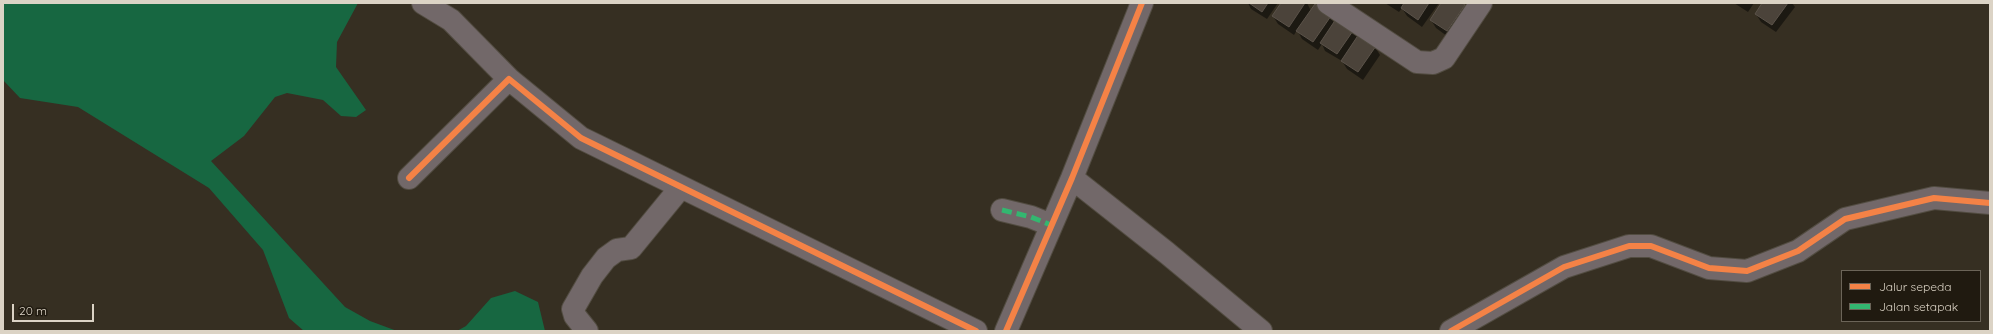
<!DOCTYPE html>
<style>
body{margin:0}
#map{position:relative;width:1993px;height:334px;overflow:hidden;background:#362f22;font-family:Quicksand,sans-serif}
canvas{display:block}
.frame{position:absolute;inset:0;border:4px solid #dbd3c5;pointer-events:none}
.legend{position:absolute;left:1841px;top:270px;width:140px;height:52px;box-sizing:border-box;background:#201a10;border:1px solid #6b6458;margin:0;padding:5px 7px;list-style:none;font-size:12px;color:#dbd3c5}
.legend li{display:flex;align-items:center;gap:8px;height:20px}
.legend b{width:20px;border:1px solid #6b6458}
.scale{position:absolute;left:12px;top:304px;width:82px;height:18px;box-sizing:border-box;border:2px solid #dbd3c5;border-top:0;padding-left:5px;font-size:12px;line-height:14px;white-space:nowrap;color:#dbd3c5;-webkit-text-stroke:3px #201a10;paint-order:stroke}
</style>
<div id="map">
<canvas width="1993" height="334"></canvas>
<div class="frame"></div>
<ul class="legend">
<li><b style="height:5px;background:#f48246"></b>Jalur sepeda</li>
<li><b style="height:5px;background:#33b770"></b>Jalan setapak</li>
</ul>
<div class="scale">20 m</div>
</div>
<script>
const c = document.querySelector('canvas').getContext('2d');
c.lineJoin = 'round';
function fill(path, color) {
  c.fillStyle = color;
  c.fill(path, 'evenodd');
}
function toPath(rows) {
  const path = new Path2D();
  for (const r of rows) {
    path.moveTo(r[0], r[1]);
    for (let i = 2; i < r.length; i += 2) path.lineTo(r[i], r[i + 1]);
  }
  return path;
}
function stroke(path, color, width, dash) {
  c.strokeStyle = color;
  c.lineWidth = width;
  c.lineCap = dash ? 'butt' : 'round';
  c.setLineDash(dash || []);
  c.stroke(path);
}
const forest = toPath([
 [3,3,358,3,337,42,336,67,366,110,356,117,341,116,323,100,287,93,275,97,244,136,211,161,345,307,370,321,397,331,304,331,289,318,263,250,209,188,78,107,20,98,3,80],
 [515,291,538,302,545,331,457,331,466,326,491,298]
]);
const shadow = toPath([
 [1248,3,1278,3,1267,19,1251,9],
 [1282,3,1307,3,1311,11,1331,17,1334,23,1338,17,1375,47,1380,55,1363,80,1347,69,1342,61,1325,51,1322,44,1318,50,1302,39,1297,30,1294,35,1278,24,1273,16],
 [1385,3,1439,3,1422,27,1407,16,1402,8,1399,12],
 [1443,3,1461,3,1469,13,1451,39,1436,28,1431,20],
 [1734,3,1754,3,1748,12],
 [1764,3,1792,3,1795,7,1776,32,1761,22,1756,14]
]);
const building = toPath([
 [1249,3,1268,3,1262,12,1249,3],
 [1281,3,1305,3,1289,27,1272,16,1281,3],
 [1404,3,1429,3,1418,20,1401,8,1404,3],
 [1441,3,1462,3,1465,5,1447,31,1430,20,1441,3],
 [1762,3,1788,3,1772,25,1755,14,1762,3],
 [1315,4,1331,16,1313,42,1296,31,1315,4],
 [1338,16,1355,28,1337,54,1320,43,1338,16],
 [1359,34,1376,46,1358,72,1341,61,1359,34]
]);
const minor = toPath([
 [423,3,451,20,509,79],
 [1328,3,1417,62,1433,63,1444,58,1481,3],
 [409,178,509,79,581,138,976,331],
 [1072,178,1167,253,1261,331],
 [1002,210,1031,217,1051,225],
 [587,331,575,316,573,309,592,276,606,258,617,250,631,248,681,187],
 [1006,331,1072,178,1142,3],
 [1451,331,1564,267,1629,246,1651,246,1709,268,1747,271,1798,251,1845,219,1934,198,1990,203]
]);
const quiet = toPath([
 [1002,210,1031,217,1051,225]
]);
const cycleway = toPath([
 [409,178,509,79,581,138,976,331],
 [1006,331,1072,178,1142,3],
 [1451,331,1564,267,1629,246,1651,246,1709,268,1747,271,1798,251,1845,219,1934,198,1990,203]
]);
fill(forest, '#176741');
fill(shadow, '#0007');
fill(building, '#4b433a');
stroke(building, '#5b534a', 1);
stroke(minor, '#524c41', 24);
stroke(minor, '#726869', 22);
stroke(quiet, '#33b770', 5, [10, 5]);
stroke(cycleway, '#f48246', 6);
</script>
